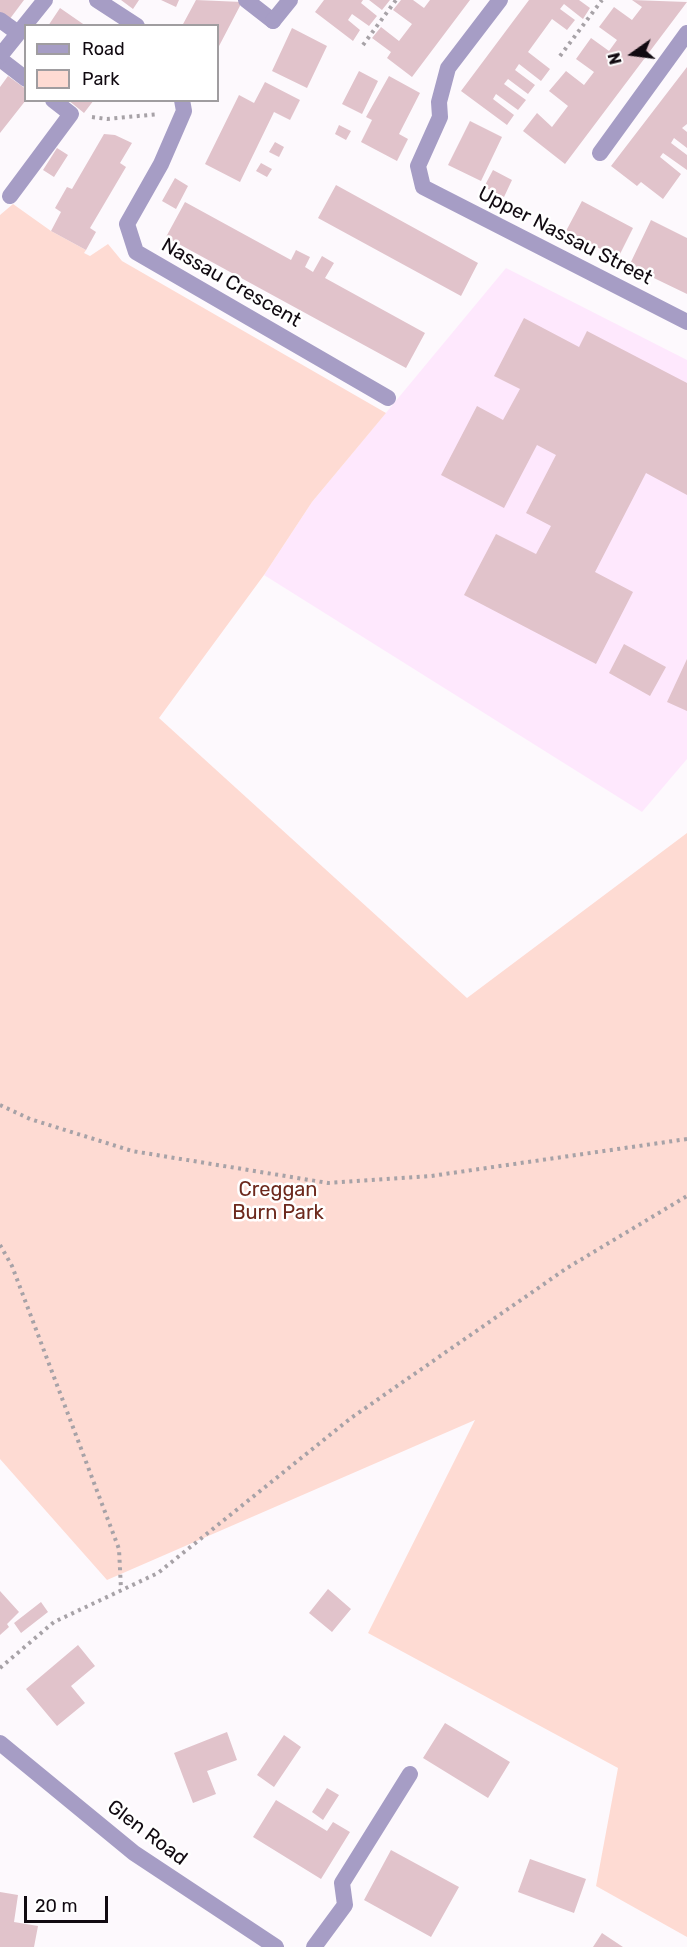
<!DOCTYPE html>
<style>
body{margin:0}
#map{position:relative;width:687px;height:1947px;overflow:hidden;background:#fdf9fd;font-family:Rubik,sans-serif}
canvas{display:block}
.legend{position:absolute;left:24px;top:24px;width:195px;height:78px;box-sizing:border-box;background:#fff;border:2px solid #a09da0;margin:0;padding:8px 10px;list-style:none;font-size:18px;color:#110a11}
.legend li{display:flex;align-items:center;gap:12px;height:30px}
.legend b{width:30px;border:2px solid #a09da0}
.north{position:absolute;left:603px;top:24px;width:60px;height:60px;-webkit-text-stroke:4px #fff;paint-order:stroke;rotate:256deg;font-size:16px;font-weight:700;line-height:24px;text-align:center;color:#110a11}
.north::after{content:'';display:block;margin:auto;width:21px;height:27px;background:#110a11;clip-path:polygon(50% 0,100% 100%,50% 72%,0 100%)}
.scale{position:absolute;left:24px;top:1896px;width:84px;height:27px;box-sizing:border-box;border:3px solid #110a11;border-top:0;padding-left:8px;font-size:18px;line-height:21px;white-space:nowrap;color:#110a11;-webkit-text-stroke:4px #fff;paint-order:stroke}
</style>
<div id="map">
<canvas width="687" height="1947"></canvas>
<ul class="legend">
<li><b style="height:8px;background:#a69dc5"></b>Road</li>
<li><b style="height:16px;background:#fedbd3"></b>Park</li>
</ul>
<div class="north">N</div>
<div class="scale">20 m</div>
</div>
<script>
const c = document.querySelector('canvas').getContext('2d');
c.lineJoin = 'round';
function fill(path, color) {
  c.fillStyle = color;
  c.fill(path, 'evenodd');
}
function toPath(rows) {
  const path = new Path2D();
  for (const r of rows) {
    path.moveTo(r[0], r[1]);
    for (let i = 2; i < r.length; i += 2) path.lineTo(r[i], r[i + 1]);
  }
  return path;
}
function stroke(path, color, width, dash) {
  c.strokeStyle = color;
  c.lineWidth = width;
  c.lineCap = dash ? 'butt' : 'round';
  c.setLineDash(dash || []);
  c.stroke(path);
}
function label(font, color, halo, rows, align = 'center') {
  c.font = font + ' Rubik,sans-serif';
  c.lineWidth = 5;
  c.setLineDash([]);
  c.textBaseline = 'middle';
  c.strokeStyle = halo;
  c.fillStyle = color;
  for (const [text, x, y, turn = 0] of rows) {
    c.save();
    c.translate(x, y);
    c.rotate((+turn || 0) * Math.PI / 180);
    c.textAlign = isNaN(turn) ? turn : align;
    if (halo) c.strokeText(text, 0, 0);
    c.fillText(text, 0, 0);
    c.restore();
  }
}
const built = toPath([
 [506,268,687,360,687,759,642,812,264,575,312,502]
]);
const green = toPath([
 [13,204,51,231,86,250,84,253,90,256,108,244,122,261,386,413,312,502,264,575,159,718,467,998,687,833,687,1937,596,1886,618,1768,368,1633,475,1420,107,1580,0,1459,0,215]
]);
const building = toPath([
 [0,0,24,0,9,20,0,13],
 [121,0,139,0,133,9],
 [161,0,179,0,176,7],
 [196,0,242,2,218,48,218,26,182,26],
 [324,0,363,0,361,3,377,16,369,26,352,14,348,20,360,30,353,41,315,12],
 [369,0,390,0,382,10],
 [401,0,413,0,424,8,430,0,470,0,412,77,387,58,391,52,372,38,381,27,399,41,412,24,393,10],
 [529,0,579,0,590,8,583,19,564,4,560,9,575,20,567,30,552,19,528,52,550,69,541,81,519,64,515,70,535,85,528,94,508,79,504,84,526,100,518,110,496,94,493,99,514,115,507,125,461,91],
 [632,0,687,2,565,164,523,131,537,113,552,127,568,106,549,91,566,71,584,85,594,72,576,59,591,38,609,51,617,40,599,27,614,7,632,20,642,7],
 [60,8,86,26,48,26],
 [292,28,327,46,307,88,272,71],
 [687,67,687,124,682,128,687,132,687,148,674,138,671,143,687,155,687,170,663,153,660,157,681,174,663,199,641,182,637,186,611,166],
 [359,71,378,81,362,114,342,104],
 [8,76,26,89,26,100,0,133,0,87],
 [389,76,420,93,399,134,408,139,397,161,361,142,372,120,366,117],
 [265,82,300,100,290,120,274,112,240,182,205,164,239,95,254,103],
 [68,100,94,100,84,113],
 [470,121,502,137,481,181,448,165],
 [339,125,351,131,346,140,335,134],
 [104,134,115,135,132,143,120,163,126,167,90,228,96,232,86,250,51,231,61,212,55,208,67,187,72,189],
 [275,142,284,147,279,157,269,152],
 [57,148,68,155,54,177,43,170],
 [261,163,272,169,267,177,256,171],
 [493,170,512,180,504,197,484,187],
 [175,178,188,186,176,209,162,201],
 [336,185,478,263,461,296,318,218],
 [582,201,633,228,618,258,566,231],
 [185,202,291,260,296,250,310,257,305,267,313,272,322,256,334,263,325,278,425,333,406,368,166,237],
 [651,220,687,238,687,294,629,266],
 [524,318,579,347,587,331,687,383,687,495,646,473,595,572,633,592,596,664,464,595,496,534,536,554,551,526,526,513,556,455,537,445,504,508,441,475,477,406,503,420,520,389,494,376],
 [624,644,666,667,650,696,609,673],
 [687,659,687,711,667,702],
 [328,1589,351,1609,332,1632,309,1613],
 [0,1591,19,1612,7,1624,9,1627,0,1635],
 [41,1602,48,1612,21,1633,14,1623],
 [78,1645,95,1666,71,1686,85,1703,57,1726,26,1689],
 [445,1723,510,1762,488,1798,423,1758],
 [227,1732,237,1760,207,1771,216,1794,193,1803,174,1753],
 [284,1735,301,1747,274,1787,257,1775],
 [327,1788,339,1795,323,1820,312,1812],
 [276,1800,327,1831,333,1822,350,1832,321,1879,253,1837],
 [391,1850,459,1887,431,1937,364,1900],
 [530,1859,586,1879,574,1913,518,1892],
 [0,1892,18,1895,14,1922,38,1926,34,1947,0,1947],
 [602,1933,623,1947,593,1947]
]);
const path = toPath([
 [363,45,396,0],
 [560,56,602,0],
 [92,117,107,119,159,114],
 [0,1105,30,1119,132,1151,328,1183,431,1176,687,1139],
 [0,1245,12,1266,119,1549,121,1589],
 [0,1668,54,1622,158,1573,351,1418,567,1268,687,1196]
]);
const service = toPath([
 [246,0,273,21],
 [0,20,18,33],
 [0,59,26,79],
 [10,196,71,114,53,100],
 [314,1947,345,1905,342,1883,410,1774]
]);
const minor = toPath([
 [97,0,137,26],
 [500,0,448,68,439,102,440,117,418,166,423,187,687,322],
 [273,21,290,0],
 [0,56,45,0],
 [182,100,184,111,161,164,127,224,136,252,388,398],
 [600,153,687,33]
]);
const tertiary = toPath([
 [0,1743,134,1853,276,1947]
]);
const streetNames = [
 ["Upper Nassau Street",565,236,27],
 ["Nassau Crescent",231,283,30],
 ["Glen Road",147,1833,37]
];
const parkNames = [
 ["Creggan",278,1190],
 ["Burn Park",278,1213]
];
fill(built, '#fee8fd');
fill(green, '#fedbd3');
fill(building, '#e1c3cb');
stroke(path, '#a7a2a7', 4, [3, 4.5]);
stroke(service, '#a69dc5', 16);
stroke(minor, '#a69dc5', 16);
stroke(tertiary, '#a69dc5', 16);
label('20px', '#110a11', '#fff', streetNames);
label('20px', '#6d291d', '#fff', parkNames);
</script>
